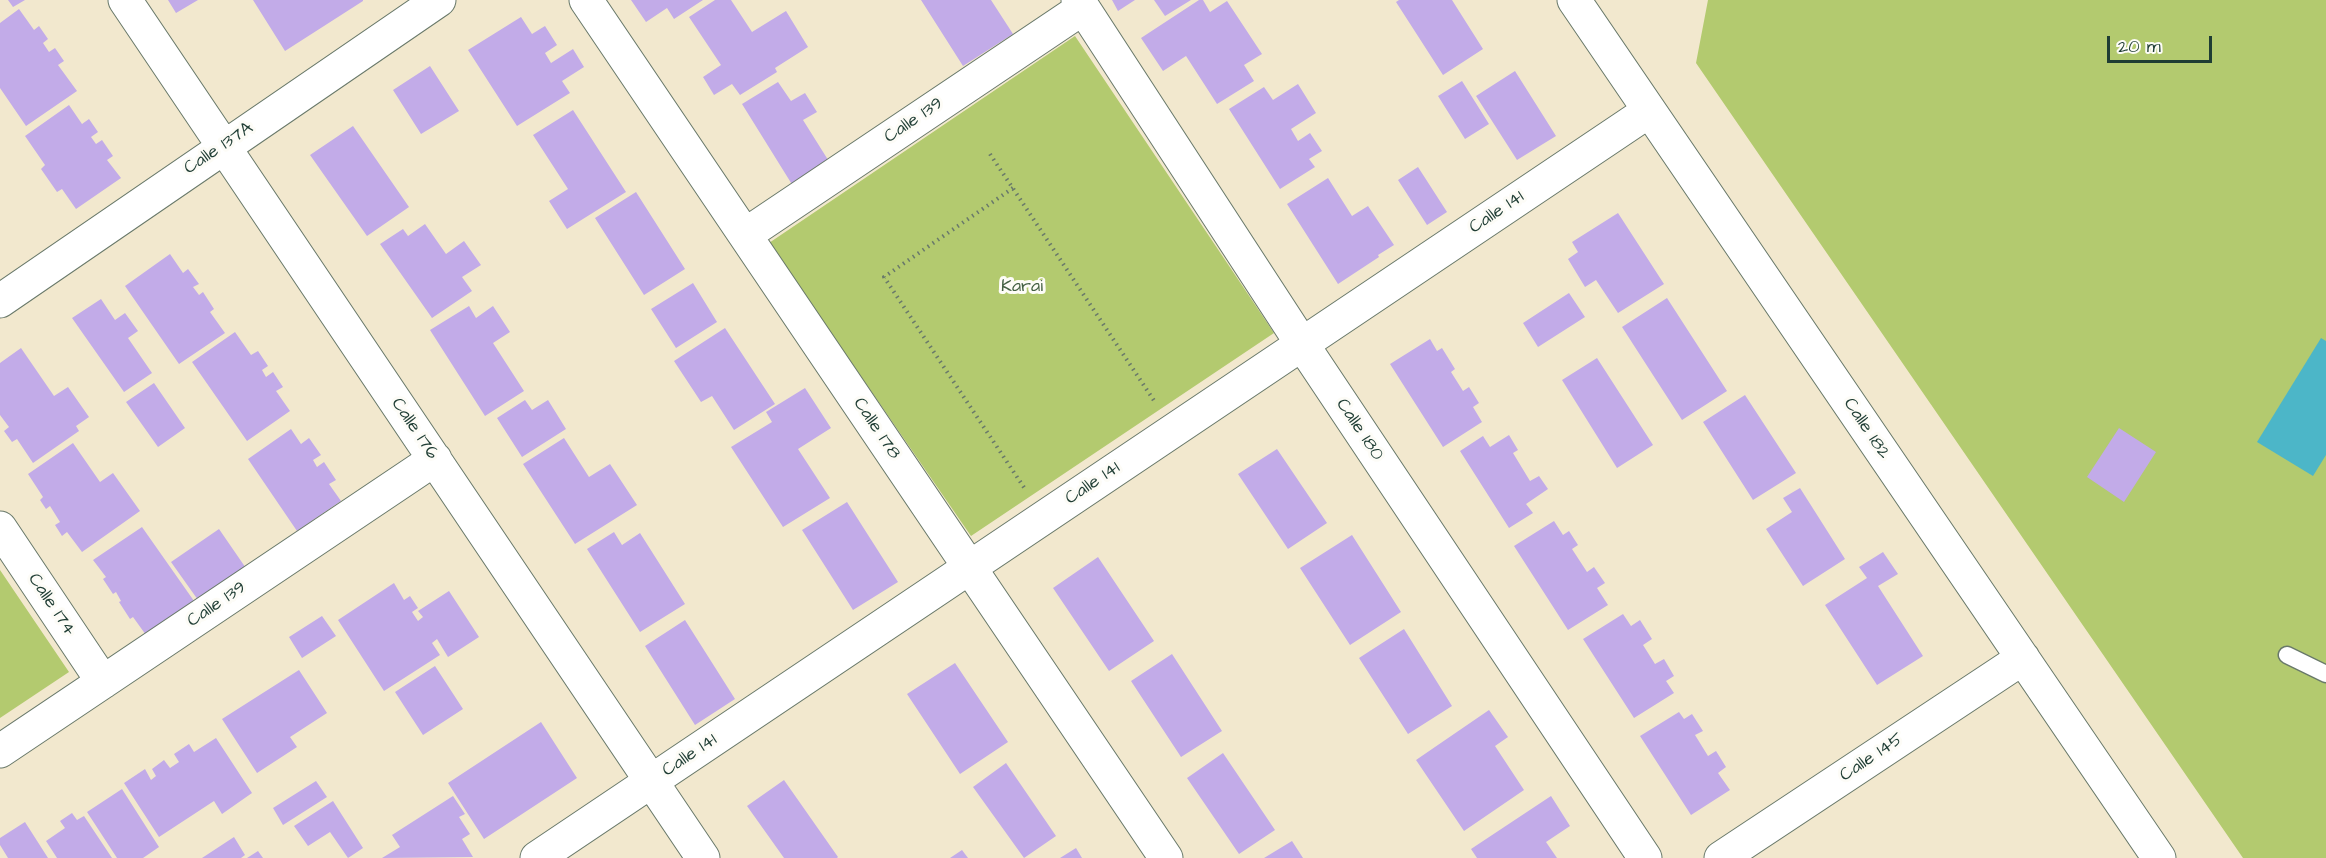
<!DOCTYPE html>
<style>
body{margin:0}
#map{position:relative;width:2326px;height:858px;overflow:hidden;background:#f2e8ce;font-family:"Architects Daughter",sans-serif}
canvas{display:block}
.scale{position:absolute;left:2107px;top:36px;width:105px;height:27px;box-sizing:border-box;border:3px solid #1f3d34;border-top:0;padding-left:8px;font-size:18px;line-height:21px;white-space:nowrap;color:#1f3d34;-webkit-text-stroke:4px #fdfcf7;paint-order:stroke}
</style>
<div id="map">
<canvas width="2326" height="858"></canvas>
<div class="scale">20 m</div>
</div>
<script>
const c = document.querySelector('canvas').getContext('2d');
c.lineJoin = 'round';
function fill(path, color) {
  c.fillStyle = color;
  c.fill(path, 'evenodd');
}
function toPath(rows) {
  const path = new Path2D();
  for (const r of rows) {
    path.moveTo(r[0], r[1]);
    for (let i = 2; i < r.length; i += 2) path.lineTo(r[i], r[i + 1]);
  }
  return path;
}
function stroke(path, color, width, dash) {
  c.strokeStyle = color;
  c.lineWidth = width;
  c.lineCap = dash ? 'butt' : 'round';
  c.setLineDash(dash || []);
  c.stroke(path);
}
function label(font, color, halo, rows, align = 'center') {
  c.font = font + ' "Architects Daughter",sans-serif';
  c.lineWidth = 6;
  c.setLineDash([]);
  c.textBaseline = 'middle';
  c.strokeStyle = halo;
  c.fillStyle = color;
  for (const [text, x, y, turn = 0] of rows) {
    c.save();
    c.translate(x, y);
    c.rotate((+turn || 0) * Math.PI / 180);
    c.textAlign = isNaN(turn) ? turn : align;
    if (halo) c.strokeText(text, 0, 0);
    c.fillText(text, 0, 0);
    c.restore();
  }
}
const green = toPath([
 [1708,0,2326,0,2326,858,2243,858,1696,63],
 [1075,36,1274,333,971,536,769,243],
 [0,570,69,672,0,718]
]);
const water = toPath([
 [2321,338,2326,341,2326,455,2313,476,2257,442]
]);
const building = toPath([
 [8,0,25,0,13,7],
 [168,0,198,0,176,13],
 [253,0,363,0,363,1,285,51],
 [631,0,703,0,674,19,667,8,646,22],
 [715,0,731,0,752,32,786,11,808,47,775,68,777,72,740,95,732,84,714,95,703,77,721,65,689,17],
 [921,0,991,0,1013,34,963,66],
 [1112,0,1135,0,1118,11],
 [1154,0,1191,0,1165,16],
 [1199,0,1203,0,1210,12,1227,1,1262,54,1244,65,1254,81,1217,104,1186,56,1163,71,1141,38],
 [1399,0,1452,0,1483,49,1443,75,1396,2],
 [19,9,34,30,39,26,48,39,43,43,49,52,55,48,64,61,58,65,77,91,26,126,0,88,0,23],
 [521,17,532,34,545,26,557,45,545,53,551,63,573,49,584,67,562,81,570,93,517,126,468,50],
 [430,66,459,111,421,134,393,90],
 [1515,71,1556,136,1517,160,1476,96],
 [1462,81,1489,124,1465,139,1438,96],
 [778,82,791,101,805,93,817,112,803,120,830,163,793,186,742,104],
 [1298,84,1316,113,1291,129,1298,141,1310,133,1322,151,1309,159,1315,167,1280,189,1229,109,1264,87,1273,100],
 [69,105,82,124,89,119,98,132,91,137,96,144,102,140,113,156,107,160,121,178,76,209,62,189,57,192,41,169,45,165,25,136],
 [573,110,626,192,567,229,549,201,568,189,533,135],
 [353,126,409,207,367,236,310,155],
 [1418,167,1447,212,1427,225,1398,180],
 [1328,178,1352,216,1368,206,1394,245,1378,255,1379,257,1338,284,1287,204],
 [636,192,685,269,644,295,595,218],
 [1618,213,1664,284,1618,313,1596,280,1585,287,1568,259,1578,252,1572,242],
 [425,224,446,254,464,241,481,265,462,277,472,291,432,318,380,244,403,229,408,236],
 [170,254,183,273,188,269,199,284,193,287,199,295,203,292,214,309,210,312,225,333,179,364,125,286],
 [693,283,717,322,676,348,651,309],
 [1569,293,1585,317,1538,347,1523,323],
 [1667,298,1727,391,1682,420,1622,327],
 [101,299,115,320,125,313,138,331,128,338,152,373,124,392,72,318],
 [469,306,476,318,493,306,510,332,493,343,524,391,485,416,430,330],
 [725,328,775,404,734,430,712,396,701,402,674,361],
 [235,332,251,355,258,351,268,366,262,370,266,377,273,372,283,387,276,391,290,411,247,441,192,362],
 [1430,339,1437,351,1442,348,1455,369,1451,372,1463,391,1469,387,1479,403,1473,407,1482,422,1443,447,1390,364],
 [21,348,54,396,68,387,89,417,76,426,79,431,33,463,17,439,12,442,4,431,9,427,0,415,0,363],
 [1597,358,1653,445,1617,468,1562,380],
 [154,383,185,428,158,447,126,402],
 [805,388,831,428,798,449,830,498,783,527,731,447,772,422,766,412],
 [1745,395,1796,473,1753,500,1703,422],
 [525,400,532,410,548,400,566,429,522,457,497,418],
 [2119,428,2156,452,2124,502,2087,477],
 [291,429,301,444,309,438,321,455,313,460,317,467,324,462,336,480,329,484,341,501,297,531,248,459],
 [1509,435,1518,450,1513,453,1530,481,1539,476,1548,489,1526,504,1533,513,1509,528,1460,451,1483,436,1490,447],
 [564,438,589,477,610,464,637,505,575,544,523,464],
 [73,443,100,482,113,473,140,511,82,552,67,532,62,536,55,525,60,522,50,506,46,509,40,500,43,497,28,474],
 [1277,449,1327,523,1288,549,1238,474],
 [1800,488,1845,559,1803,586,1766,529,1792,512,1783,498],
 [847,502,898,582,853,610,802,530],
 [1554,521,1563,535,1569,531,1578,545,1572,549,1587,572,1594,567,1605,583,1597,588,1608,605,1568,630,1514,546],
 [142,527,194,601,146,635,133,617,130,619,119,602,121,601,116,592,113,594,103,579,106,577,93,560],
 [219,529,250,574,203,607,171,562],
 [614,532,622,545,640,533,685,604,640,632,587,549],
 [1352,535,1401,612,1350,645,1300,568],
 [1883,552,1898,574,1878,586,1923,656,1877,685,1825,605,1867,578,1859,567],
 [1098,557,1154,641,1109,671,1053,588],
 [394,583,404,600,410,596,418,608,412,612,418,621,423,617,418,611,449,591,479,637,448,657,437,639,432,643,440,655,384,691,338,620],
 [1623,614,1631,626,1640,620,1652,639,1643,645,1655,664,1664,659,1674,676,1666,681,1674,693,1634,718,1583,639],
 [322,616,336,636,302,658,289,637],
 [685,620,735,699,695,725,645,646],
 [1404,629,1452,706,1408,734,1359,658],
 [1172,654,1222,731,1181,757,1131,681],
 [955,663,1008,742,960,774,907,694],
 [435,666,463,709,423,735,395,692],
 [299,670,327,713,290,737,297,747,257,773,222,719],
 [1489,710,1508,737,1495,746,1524,790,1464,831,1416,760],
 [1679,712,1684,719,1692,714,1703,731,1695,735,1708,756,1716,751,1726,767,1718,773,1730,790,1691,815,1640,736],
 [541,722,577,778,484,839,448,783],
 [216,738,252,793,222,814,214,801,159,837,124,783,145,769,151,780,156,776,152,769,164,760,170,768,179,762,174,754,189,744,194,752],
 [1223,753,1275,830,1239,854,1187,778],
 [1006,763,1056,836,1024,858,973,787],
 [784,780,838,857,837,858,784,858,747,806],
 [316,781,327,797,283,825,273,808],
 [122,789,159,847,143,858,117,858,87,812],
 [453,796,465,814,459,817,470,834,462,839,473,857,382,858,400,847,392,835],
 [1551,796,1570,826,1546,842,1557,858,1477,858,1471,849],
 [333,801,363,848,348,858,330,832,308,846,294,826],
 [72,813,77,820,84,816,112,858,57,858,46,841,65,828,60,821],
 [25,822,48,858,8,858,0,845,0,838],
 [234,837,245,855,241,858,202,858],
 [1292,841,1303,858,1264,858],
 [1076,848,1082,858,1060,858],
 [962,850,968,858,950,858],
 [258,851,263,858,247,858]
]);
const path = toPath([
 [990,154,1155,402],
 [1013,188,884,277,1025,489]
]);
const service = toPath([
 [2287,655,2326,674]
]);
const minor = toPath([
 [125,0,703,858],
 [586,0,1166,858],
 [1078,0,1302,344,1645,858],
 [1574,0,2159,858],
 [745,235,1083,8],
 [0,301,439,0],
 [0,528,103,682],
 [0,751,435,459],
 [537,858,1649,111],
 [1721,858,2023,658]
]);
const streetNames = [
 ["Calle 139",914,121,-34],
 ["Calle 137A",219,149,-34],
 ["Calle 141",1497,213,-34],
 ["Calle 176",414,429,56],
 ["Calle 178",876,429,56],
 ["Calle 182",1866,429,56],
 ["Calle 180",1359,430,56],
 ["Calle 141",1093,484,-34],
 ["Calle 174",51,605,56],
 ["Calle 139",217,605,-34],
 ["Calle 141",690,756,-34],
 ["Calle 145",1872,758,-34]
];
const parkNames = [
 ["Karai",1022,287]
];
fill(green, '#b3ca6f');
fill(water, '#4cb6c8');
fill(building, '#c2abe8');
stroke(service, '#69796a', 19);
stroke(minor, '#69796a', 35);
stroke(path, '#69796a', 4, [1.5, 4.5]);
stroke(service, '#fff', 16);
stroke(minor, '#fff', 33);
label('18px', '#1f3d34', '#fdfcf7', streetNames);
label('18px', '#446043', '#fdfcf7', parkNames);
</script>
